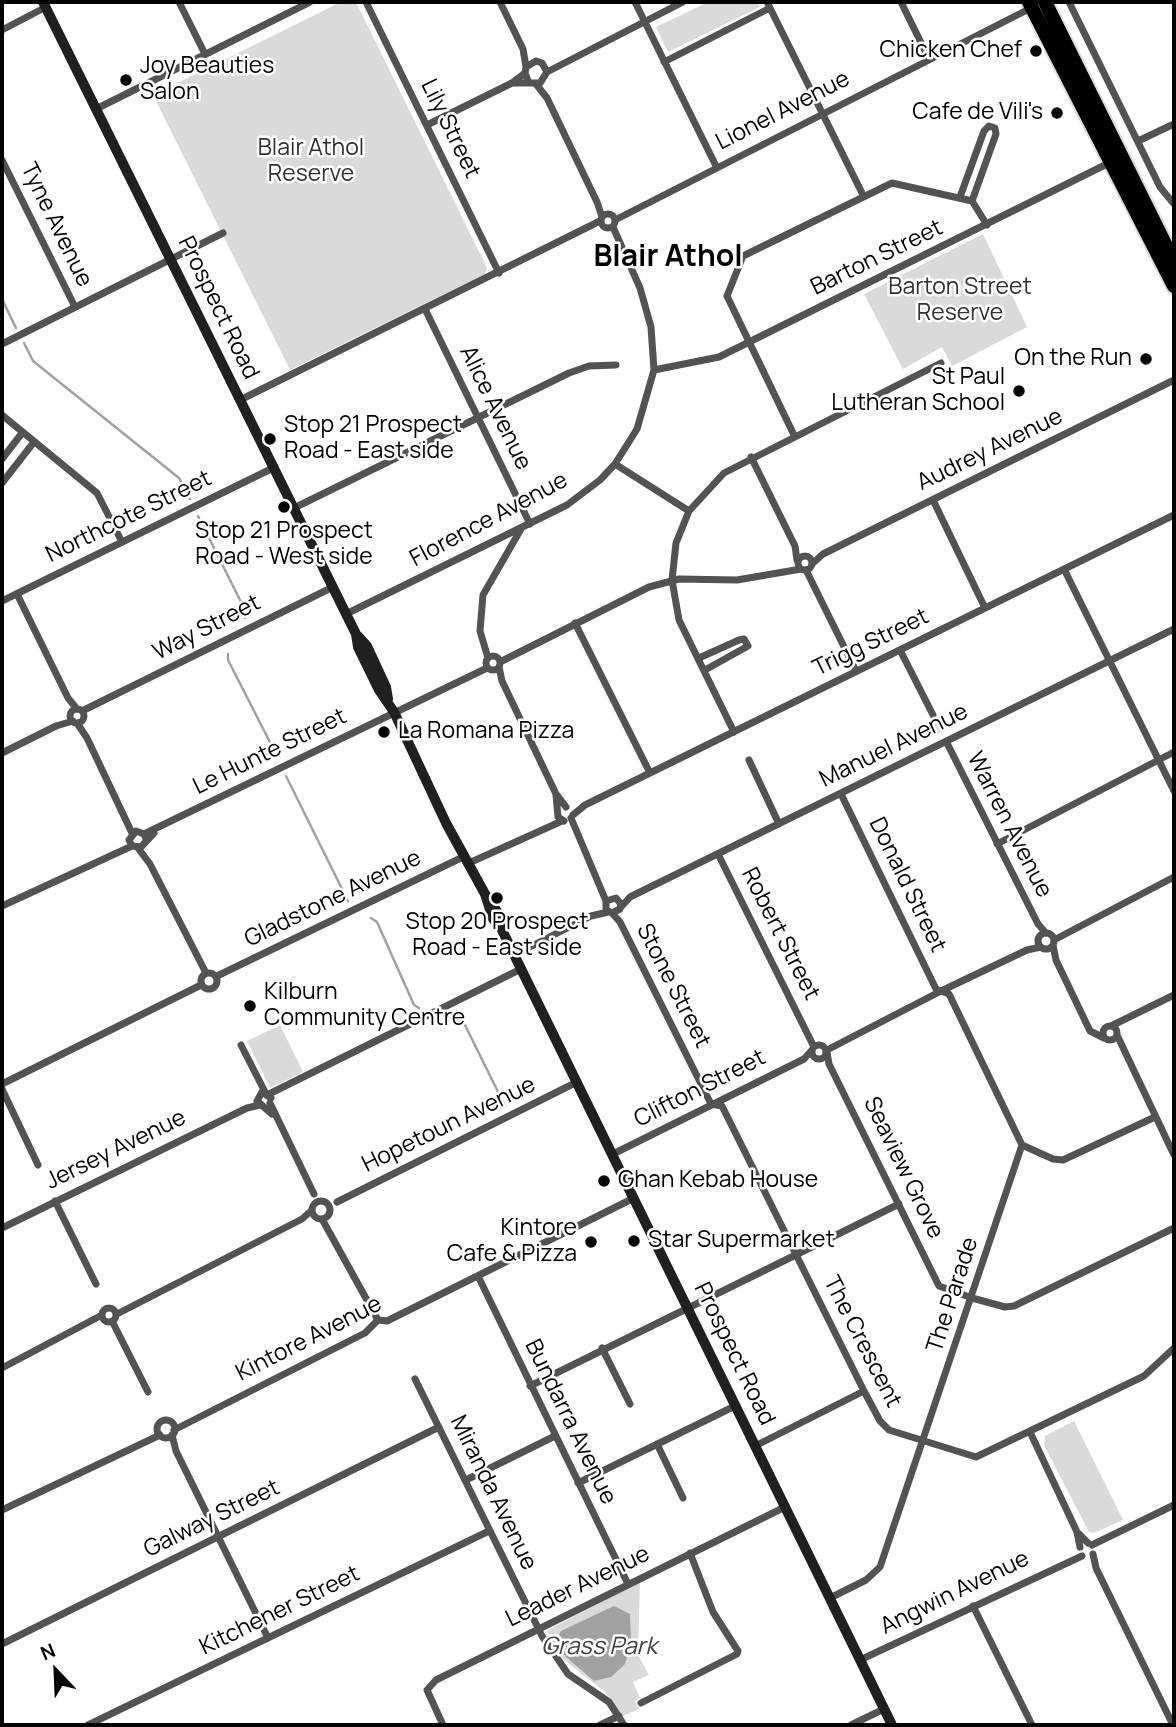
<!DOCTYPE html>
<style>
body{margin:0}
#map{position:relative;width:1176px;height:1727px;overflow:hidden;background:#fff;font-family:Manrope,sans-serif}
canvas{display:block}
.frame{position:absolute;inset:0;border:4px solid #000;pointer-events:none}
.north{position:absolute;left:21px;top:1636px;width:70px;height:70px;-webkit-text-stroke:5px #fff;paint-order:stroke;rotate:337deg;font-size:19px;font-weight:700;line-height:28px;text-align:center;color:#000}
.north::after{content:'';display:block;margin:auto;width:24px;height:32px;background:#000;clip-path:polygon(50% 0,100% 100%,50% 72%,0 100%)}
</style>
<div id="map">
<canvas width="1176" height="1727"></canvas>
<div class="frame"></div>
<div class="north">N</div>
</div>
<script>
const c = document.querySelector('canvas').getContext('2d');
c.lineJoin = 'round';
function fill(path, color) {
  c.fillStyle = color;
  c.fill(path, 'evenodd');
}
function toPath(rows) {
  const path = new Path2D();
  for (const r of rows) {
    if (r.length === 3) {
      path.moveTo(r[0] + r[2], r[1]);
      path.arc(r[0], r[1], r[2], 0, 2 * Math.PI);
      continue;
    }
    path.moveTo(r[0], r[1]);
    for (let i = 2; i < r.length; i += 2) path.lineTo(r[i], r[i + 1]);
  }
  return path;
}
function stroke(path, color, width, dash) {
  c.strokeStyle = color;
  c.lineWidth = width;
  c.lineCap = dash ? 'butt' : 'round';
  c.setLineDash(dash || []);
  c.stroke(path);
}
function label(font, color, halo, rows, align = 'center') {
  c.font = font + ' Manrope,sans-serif';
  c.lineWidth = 5;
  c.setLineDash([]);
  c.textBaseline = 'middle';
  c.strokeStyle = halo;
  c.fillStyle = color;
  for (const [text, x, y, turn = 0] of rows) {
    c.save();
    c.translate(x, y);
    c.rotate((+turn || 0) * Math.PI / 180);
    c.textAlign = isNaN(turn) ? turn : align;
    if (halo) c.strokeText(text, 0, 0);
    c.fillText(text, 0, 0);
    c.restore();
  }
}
const green = toPath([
 [341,2,356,2,487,268,485,274,290,370,153,95],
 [708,2,758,2,760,7,668,52,656,27],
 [983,234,1027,327,952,366,942,347,903,369,864,294],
 [940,725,8],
 [280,1025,303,1072,270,1088,247,1041],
 [1074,1421,1123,1520,1094,1533,1089,1532,1044,1445,1045,1436],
 [640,1582,638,1655,649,1675,633,1682,640,1698,635,1701,639,1709,623,1716,604,1691,564,1660,546,1631]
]);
const water = toPath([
 [614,1606,630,1614,631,1642,625,1664,611,1677,594,1681,566,1657,555,1643,561,1631]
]);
const stream = toPath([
 [2,299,16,328],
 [24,343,33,361,179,478,190,499],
 [198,516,245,610,245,618],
 [228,654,228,660,277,756],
 [286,776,348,901],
 [371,918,377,922,414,1005,419,1008],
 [456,1013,461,1017,505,1106]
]);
const street = toPath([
 [179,2,205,54],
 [366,2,499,273],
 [500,2,523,49,526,67],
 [635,2,716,166],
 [767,2,863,195],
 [901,2,929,59],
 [1069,2,1160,187,1174,204],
 [2,30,46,7],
 [664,62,770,8],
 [547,72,683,2],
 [513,83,540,83,547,72,542,63,536,61,526,67,525,73,528,81],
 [536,84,547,98,597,202,602,217],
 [96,109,310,2],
 [427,125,512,83,525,73],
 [1138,141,1174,124],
 [2,160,75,307],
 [960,197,984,131,989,126,995,128,996,134,972,201],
 [608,221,7],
 [615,220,1031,8],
 [425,309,530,524],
 [2,344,223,233],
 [654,370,719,357,1111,162],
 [240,400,600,221],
 [2,415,97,493,122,542],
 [794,435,727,296,743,256,892,183,972,201,987,225],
 [751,457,795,546,797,560],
 [2,459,22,433],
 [615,464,689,511],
 [2,483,34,442],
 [933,500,985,608],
 [294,508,569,373,589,366,616,365],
 [805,563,7],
 [812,564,823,554,1174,380],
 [1064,569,1174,791],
 [806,570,856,671],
 [17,594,68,698,77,709],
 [2,601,273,468],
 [346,614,567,505,600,480,615,464,637,429,654,370,651,327,640,288,613,227],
 [575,623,650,773],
 [900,650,933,715],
 [493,663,7],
 [488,658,480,631,483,595,521,529],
 [699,658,739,640,744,639,748,646,705,670],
 [500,662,649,587,679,579,737,580,801,569],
 [499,667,502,681,556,794,566,807],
 [77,716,7],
 [82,711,333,587],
 [77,723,87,738,132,833],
 [734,732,679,620,672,580,676,543,689,511,724,473,941,363],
 [947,743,1038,924,1046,933],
 [2,753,56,726,73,721],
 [749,760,779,824],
 [556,795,558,817,564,821],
 [573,815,585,805,1174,515],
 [571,818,606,901,606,910,612,913,620,909,621,904,616,898,606,901],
 [144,834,487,668],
 [146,839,144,834,136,831,129,840,132,846,141,847,154,833],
 [997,844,1174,752],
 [138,848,150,864,206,973],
 [718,854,814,1047],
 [469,863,562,821],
 [2,906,132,846],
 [621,907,630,897,1174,629],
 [612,913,620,922,711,1104,722,1106,864,1391,880,1421,889,1430,976,1457,1144,1376,1174,1348],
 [1046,941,8],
 [1054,940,1174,877],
 [1053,945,1056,960,1090,1031,1104,1038],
 [514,955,591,916,608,912],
 [209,981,8],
 [217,976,465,856],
 [1110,1033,7],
 [1111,1026,1174,995],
 [1117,1035,1174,1155],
 [819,1052,7],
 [241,1045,265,1092],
 [827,1050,941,991,1027,950,1041,947],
 [827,1052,829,1064,939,1286,972,1298,1005,1307,1014,1306,1174,1228],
 [2,1084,201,985],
 [2,1089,38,1165],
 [269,1094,521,969],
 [271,1098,262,1092,257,1101,272,1114],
 [270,1103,314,1194],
 [1022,1145,1053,1159,1063,1160,1155,1117],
 [613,1154,804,1059,812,1050],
 [321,1210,9],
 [55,1201,96,1284],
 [337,1202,577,1082],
 [322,1219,378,1320],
 [2,1228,247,1108,260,1105],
 [478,1276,628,1584],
 [109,1315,7],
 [117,1314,302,1219,312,1210],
 [112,1321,148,1392],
 [602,1348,630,1404],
 [2,1368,102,1315],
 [415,1379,542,1636,568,1674,609,1702,624,1725],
 [530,1386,899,1204],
 [166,1429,9],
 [174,1430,365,1333,378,1320,387,1321,634,1198],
 [1030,1432,1077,1532,1080,1547],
 [172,1435,176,1451,268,1638],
 [657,1444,683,1498],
 [755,1446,864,1391],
 [466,1480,555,1436],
 [578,1483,735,1406],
 [2,1510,160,1435],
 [1077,1532,1088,1543],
 [1092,1545,1174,1505],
 [1093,1554,1096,1568,1173,1725],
 [830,1598,866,1580,880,1567,1022,1145,949,994,936,989,841,794],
 [973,1606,1032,1725],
 [2,1644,439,1427],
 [860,1660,1082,1556],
 [641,1703,737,1654,738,1651,713,1612,690,1553],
 [88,1725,489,1531],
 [443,1725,427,1690,436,1680,785,1507],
 [600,1725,619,1716],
 [851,1725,884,1709]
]);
const secondary = toPath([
 [43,2,356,634,358,647,379,690,394,712,446,823,485,894,493,919,500,926,892,1725],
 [358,636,367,646,386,687,388,699],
 [486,895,500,916,500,926]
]);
const highway = toPath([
 [1029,2,1174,286],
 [1045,2,1174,262]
]);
const markers = [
 [1036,51,7,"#000"],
 [126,80,7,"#000"],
 [1057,113,7,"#000"],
 [1146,359,7,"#000"],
 [1019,391,7,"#000"],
 [270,439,7,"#000"],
 [284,507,7,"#000"],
 [384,732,7,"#000"],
 [497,898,7,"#000"],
 [250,1006,7,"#000"],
 [604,1181,7,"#000"],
 [634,1241,7,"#000"],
 [591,1242,7,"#000"]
];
const poiNames = [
 ["Chicken Chef",1022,51,"right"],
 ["Joy Beauties",140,67],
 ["Salon",140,93],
 ["Cafe de Vili's",1043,113,"right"],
 ["On the Run",1132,359,"right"],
 ["St Paul",1005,378,"right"],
 ["Lutheran School",1005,404,"right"],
 ["Stop 21 Prospect",284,426],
 ["Road - East side",284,452],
 ["Stop 21 Prospect",284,532,"center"],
 ["Road - West side",284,558,"center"],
 ["La Romana Pizza",398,732],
 ["Stop 20 Prospect",497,923,"center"],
 ["Road - East side",497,949,"center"],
 ["Kilburn",264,993],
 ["Community Centre",264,1019],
 ["Ghan Kebab House",618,1181],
 ["Kintore",577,1229,"right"],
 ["Cafe & Pizza",577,1255,"right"],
 ["Star Supermarket",648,1241]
];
const streetNames = [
 ["Lionel Avenue",783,111,-27],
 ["Lily Street",450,129,64],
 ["Tyne Avenue",56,225,64],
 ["Barton Street",877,258,-26],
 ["Prospect Road",218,308,64],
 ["Alice Avenue",495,408,64],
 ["Audrey Avenue",990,450,-26],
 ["Northcote Street",129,517,-26],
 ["Florence Avenue",489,520,-28],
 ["Way Street",207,628,-27],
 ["Trigg Street",871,643,-26],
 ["Manuel Avenue",894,746,-26],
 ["Le Hunte Street",270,752,-26],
 ["Warren Avenue",1009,825,63],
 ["Donald Street",907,885,64],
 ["Gladstone Avenue",333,899,-26],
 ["Robert Street",780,934,63],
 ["Stone Street",673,986,63],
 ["Clifton Street",700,1089,-27],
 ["Hopetoun Avenue",449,1125,-26],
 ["Jersey Avenue",116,1150,-26],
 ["Seaview Grove",903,1168,64],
 ["The Parade",953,1295,-72],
 ["Kintore Avenue",309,1339,-27],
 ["The Crescent",862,1342,63],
 ["Prospect Road",734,1354,64],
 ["Bundarra Avenue",570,1422,64],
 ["Miranda Avenue",493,1493,64],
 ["Galway Street",212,1519,-26],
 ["Leader Avenue",578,1587,-26],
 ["Angwin Avenue",955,1593,-26],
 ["Kitchener Street",280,1611,-26]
];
const parkNames = [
 ["Blair Athol",311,149],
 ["Reserve",311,175],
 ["Barton Street",960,288],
 ["Reserve",960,314]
];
const waterNames = [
 ["Grass Park",599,1647]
];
const districtNames = [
 ["Blair Athol",668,258]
];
fill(green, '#dadada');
fill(water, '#a1a1a1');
stroke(stream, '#a1a1a1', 2.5);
stroke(highway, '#dbdbdb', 18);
stroke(street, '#535353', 7);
stroke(secondary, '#202020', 10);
stroke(highway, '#000', 14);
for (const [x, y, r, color] of markers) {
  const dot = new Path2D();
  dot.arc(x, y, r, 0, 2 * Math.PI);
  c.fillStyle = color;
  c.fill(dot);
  stroke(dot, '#fff', 2.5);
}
label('23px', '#000', '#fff', poiNames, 'left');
label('23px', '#000', '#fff', streetNames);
label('23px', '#313131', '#fff', parkNames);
label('italic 24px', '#424242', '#fff', waterNames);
label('bold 30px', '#000', '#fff', districtNames);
</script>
